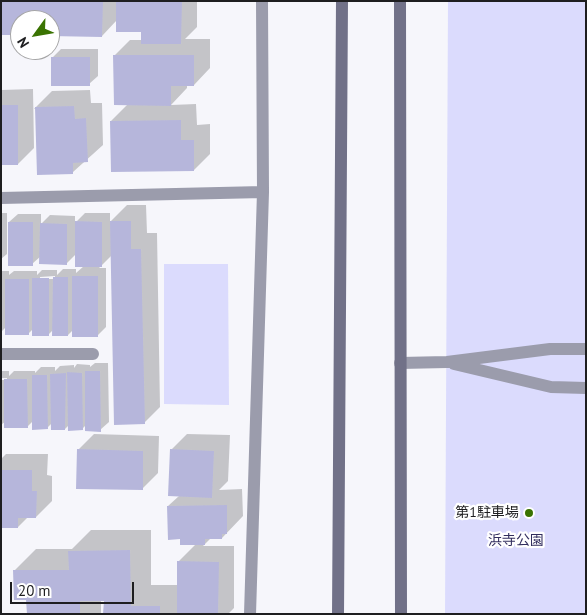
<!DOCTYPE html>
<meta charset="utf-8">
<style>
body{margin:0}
#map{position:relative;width:587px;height:615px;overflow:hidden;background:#f6f6fb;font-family:"PT Sans",sans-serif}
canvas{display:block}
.frame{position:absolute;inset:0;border:2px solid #1e1e20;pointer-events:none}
.north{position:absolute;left:10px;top:10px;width:50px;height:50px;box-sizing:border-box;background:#fff;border:1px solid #a5a5a6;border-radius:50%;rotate:238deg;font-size:14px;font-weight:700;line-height:20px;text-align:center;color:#1e1e20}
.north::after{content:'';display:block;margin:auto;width:18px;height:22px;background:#3a7302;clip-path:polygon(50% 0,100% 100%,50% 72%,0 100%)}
.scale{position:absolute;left:10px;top:582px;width:124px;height:22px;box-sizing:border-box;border:2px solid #1e1e20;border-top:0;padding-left:6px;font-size:15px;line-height:18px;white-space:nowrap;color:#1e1e20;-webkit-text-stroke:4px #fff;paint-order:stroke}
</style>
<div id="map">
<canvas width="587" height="615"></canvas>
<div class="frame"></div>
<div class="north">N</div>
<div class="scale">20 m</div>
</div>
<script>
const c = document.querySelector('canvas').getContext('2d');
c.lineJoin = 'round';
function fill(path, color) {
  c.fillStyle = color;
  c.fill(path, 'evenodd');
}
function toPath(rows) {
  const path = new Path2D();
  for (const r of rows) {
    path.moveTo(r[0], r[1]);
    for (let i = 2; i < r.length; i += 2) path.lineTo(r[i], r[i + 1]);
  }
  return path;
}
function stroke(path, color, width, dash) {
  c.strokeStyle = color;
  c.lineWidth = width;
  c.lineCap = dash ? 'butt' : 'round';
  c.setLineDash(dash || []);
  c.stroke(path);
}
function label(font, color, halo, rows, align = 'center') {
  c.font = font + ' "PT Sans","Noto Sans JP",sans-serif';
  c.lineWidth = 4.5;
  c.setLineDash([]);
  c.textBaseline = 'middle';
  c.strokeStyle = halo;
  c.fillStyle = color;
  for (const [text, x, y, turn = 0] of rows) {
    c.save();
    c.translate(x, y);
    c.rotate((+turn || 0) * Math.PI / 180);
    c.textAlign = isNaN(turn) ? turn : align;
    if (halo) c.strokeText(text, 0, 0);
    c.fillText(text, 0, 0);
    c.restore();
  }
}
const green = toPath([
 [448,1,586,1,586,614,445,614],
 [164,264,228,264,229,405,164,404]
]);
const shadow = toPath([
 [1,1,197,1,197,27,185,39,210,39,210,68,194,85,187,85,187,88,171,105,196,104,197,125,210,124,210,154,194,170,111,121,128,104,114,56,130,40,143,40,143,31,117,20,102,36,50,35,50,20,20,20,20,34],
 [61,49,98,49,98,76,89,84,52,58],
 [33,89,34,148,18,164,1,164,1,90],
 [90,90,91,103,102,103,103,145,73,172,36,109,34,109,52,91],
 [127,205,146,205,147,233,157,233,160,407,144,423,112,255,99,268,106,268,106,327,97,336,73,330,68,335,53,330,49,334,33,329,28,334,6,327,1,332,1,271,9,271,9,275,14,271,37,271,37,275,42,270,57,270,57,275,63,269,76,269,76,273,84,266,76,254,66,264,41,256,32,264,9,222,18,214,41,214,41,224,50,215,75,216,75,223,85,213,110,213,110,222],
 [55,276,55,279,40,279,40,277],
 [1,213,7,213,7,254,1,259],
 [95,363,108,363,109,422,100,430,87,424,82,429,69,425,65,429,52,423,47,428,33,421,27,427,6,421,1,425,1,380,7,380,7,378,1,378,1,371,9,371,9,376,14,371,35,371,35,373,41,367,55,367,55,371,60,366,74,365,74,368,77,364,90,365,90,367],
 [94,434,159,436,158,473,142,489,78,450],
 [187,434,230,435,228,481,219,490,242,489,243,516,222,538,211,538,203,546,234,546,234,608,228,614,105,614,105,600,101,600,101,614,28,614,28,599,14,571,36,549,72,549,91,530,151,530,151,585,178,585,178,562,196,544,181,538,168,506,179,496,171,450],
 [6,454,48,454,47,475,52,476,52,501,36,517,28,517,18,527,1,526,1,459]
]);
const building = toPath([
 [1,1,103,1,102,37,50,36,50,20,20,20,20,35,1,35],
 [116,1,182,1,181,44,141,44,141,32,116,32],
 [113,55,194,55,194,86,171,86,171,106,114,105],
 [51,57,90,57,90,86,51,86],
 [1,105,18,105,18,165,1,165],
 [74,106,75,119,86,118,88,162,73,163,73,174,37,175,35,107],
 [181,120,181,140,194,140,194,171,111,172,110,121],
 [75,221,102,222,102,267,75,267],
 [110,221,131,221,131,249,141,249,145,424,114,425],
 [8,222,33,222,33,266,8,266],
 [40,223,67,224,67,265,39,264],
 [72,276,98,276,98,337,72,337],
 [53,277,68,277,68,336,52,336],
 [32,278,49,278,49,336,32,336],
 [5,279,29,279,29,335,5,335],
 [85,371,100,371,101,432,85,431],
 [67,372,82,373,83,430,68,431],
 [66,373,65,430,51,430,50,374],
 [32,375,47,375,48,429,32,430],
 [4,379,27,379,28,428,4,428],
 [77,449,143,451,143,490,76,489],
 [170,449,214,451,212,498,168,496],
 [1,470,32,470,32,491,37,491,36,518,18,518,18,528,1,528],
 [227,505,227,534,222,534,222,539,205,539,205,545,180,545,180,539,168,540,167,506],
 [130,550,131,606,160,606,160,614,103,614,104,601,80,601,80,614,27,614,26,600,14,600,13,570,69,570,68,551],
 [177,561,219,562,218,614,177,614]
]);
const lane = toPath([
 [1,354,93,354],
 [400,363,447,362,550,349,586,349],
 [454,364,551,387,586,388]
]);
const street = toPath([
 [1,198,263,192],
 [250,614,263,192,262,1]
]);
const secondary = toPath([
 [400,1,401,614],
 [338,614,342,1]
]);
const markers = [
 [529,513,5,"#3a7302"]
];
const poiNames = [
 ["第1駐車場",519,513]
];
const parkNames = [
 ["浜寺公園",516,541]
];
fill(green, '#dbdbfd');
fill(shadow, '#0003');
fill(building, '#b6b6db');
stroke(lane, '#9b9cac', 12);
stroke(street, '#9b9cac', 12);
stroke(secondary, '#717188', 12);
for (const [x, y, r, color] of markers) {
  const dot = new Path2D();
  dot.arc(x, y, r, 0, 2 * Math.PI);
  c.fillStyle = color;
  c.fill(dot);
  stroke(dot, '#fff', 2);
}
label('14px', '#1e1e20', '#fff', poiNames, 'right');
label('14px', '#322e5e', '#fff', parkNames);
</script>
